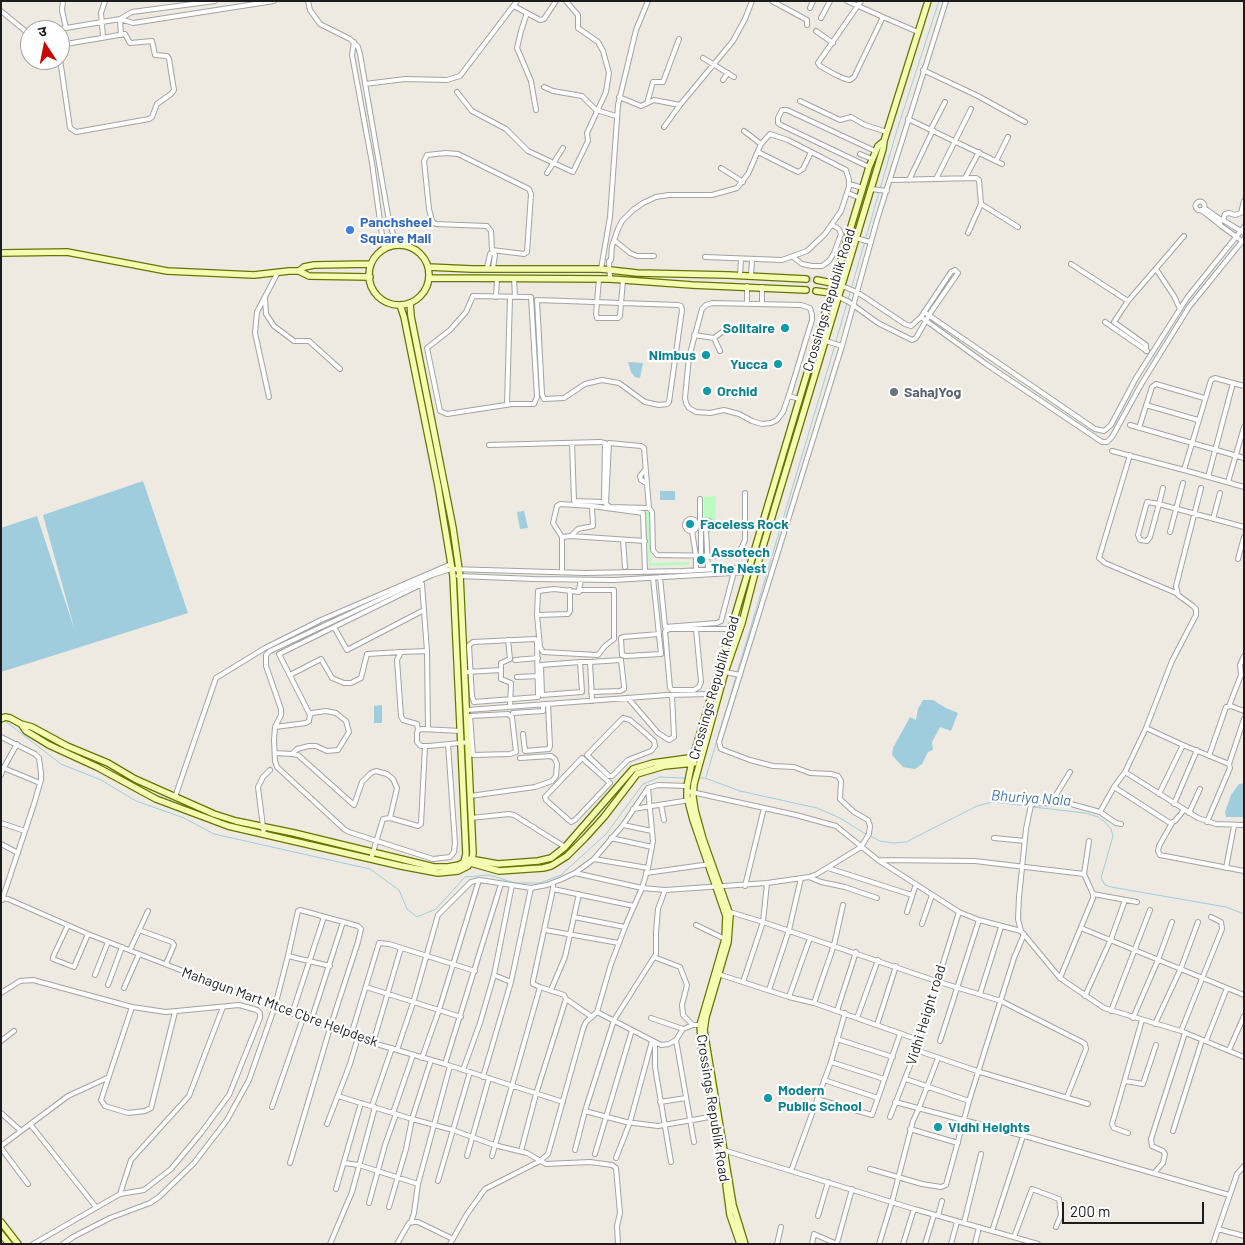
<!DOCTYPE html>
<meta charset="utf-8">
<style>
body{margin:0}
#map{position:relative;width:1245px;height:1245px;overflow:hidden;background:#eeeae1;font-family:Barlow,"Noto Sans Devanagari",sans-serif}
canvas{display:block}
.frame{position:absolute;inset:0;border:2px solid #1c1c1c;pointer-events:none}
.north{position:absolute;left:20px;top:20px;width:50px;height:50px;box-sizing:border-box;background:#fff;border:1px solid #a4a4a4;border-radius:50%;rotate:349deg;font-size:14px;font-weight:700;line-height:20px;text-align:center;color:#1c1c1c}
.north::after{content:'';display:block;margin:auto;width:18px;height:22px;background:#c80800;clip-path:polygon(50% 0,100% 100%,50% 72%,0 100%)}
.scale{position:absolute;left:1062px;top:1202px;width:142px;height:22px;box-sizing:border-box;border:2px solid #1c1c1c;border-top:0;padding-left:6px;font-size:15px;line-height:18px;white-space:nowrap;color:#1c1c1c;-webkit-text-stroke:4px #fff;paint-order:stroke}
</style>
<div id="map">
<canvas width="1245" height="1245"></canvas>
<div class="frame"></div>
<div class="north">उ</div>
<div class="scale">200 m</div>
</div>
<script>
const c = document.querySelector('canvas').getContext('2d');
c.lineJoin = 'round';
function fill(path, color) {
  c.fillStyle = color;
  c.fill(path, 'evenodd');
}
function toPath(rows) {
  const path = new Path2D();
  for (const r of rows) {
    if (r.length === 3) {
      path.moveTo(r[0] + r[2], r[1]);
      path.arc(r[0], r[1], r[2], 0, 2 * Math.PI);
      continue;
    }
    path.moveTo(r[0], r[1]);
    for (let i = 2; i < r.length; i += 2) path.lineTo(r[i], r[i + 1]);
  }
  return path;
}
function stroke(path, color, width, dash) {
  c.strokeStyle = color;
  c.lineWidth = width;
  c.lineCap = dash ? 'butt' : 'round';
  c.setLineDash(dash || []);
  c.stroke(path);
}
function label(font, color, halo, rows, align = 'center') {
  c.font = font + ' Barlow,sans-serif';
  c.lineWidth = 4.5;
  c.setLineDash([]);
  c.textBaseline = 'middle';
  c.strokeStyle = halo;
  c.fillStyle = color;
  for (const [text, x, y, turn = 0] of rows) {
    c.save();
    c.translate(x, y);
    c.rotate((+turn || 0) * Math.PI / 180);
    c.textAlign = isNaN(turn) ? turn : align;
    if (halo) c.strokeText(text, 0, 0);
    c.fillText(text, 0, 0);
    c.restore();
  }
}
const park = toPath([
 [716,496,715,521,706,521,704,520,704,497],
 [646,512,649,512,651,563,690,562,688,565,649,566]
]);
const water = toPath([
 [628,362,643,363,640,378,635,377,631,372],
 [143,481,188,613,1,672,1,528,37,516,75,631,43,515],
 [660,491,675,491,675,500,660,500],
 [524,511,528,528,520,529,517,512],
 [923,700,933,700,946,708,958,713,951,731,940,727,932,742,933,750,928,752,922,764,915,769,903,767,892,755,893,748,910,717,916,720,918,709],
 [382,705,382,723,374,723,374,706],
 [1244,783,1244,817,1226,817,1225,812,1231,795,1239,784]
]);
const stream = toPath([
 [5,721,61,764,101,780,136,801,184,818,214,834,370,869,399,890,407,909,417,917,436,909,465,877,489,875,515,883,540,883,561,875,606,834,643,784,660,777,686,778],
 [706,777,832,355,897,130,939,1],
 [698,778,705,778,740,791,817,808,840,818,864,833,880,841,893,843,906,842,977,806,992,802,1029,806],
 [1033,807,1085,813,1098,817,1105,822,1111,829,1113,836,1101,878,1105,885,1111,887,1226,907,1244,914]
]);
const secondaryTunnel = toPath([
 [806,279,817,280]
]);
const street = toPath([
 [63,1,62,10,66,28,120,19,133,23,274,1],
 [308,1,310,10,320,24,350,39,358,47,360,54,389,221,397,246],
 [772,1,807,20,807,25],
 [847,1,883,17],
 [861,1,818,63,820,66,834,74,845,79,850,80,854,77,883,17,918,32],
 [514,6,540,20,544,19,556,1],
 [810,8,813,1],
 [1,11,24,30,30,33],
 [527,13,521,31,517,48,531,81,536,110],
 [821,18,830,1],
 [120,19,132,12,215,1],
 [120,19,121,35],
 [54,30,66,28],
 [816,31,833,43],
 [103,37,101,13,105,1],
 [354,42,352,55,372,163,384,250],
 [60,45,125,34,130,43,152,41,155,55,167,56,169,59,174,90,171,94,157,104,152,117,149,119,76,132,70,128,60,59],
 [703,58,734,77],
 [923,70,978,96,1025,122],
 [723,80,728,73],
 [365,84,405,79,447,80,460,76,517,1],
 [544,87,553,91,582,96,596,110,616,116],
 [457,92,472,111,506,129,528,151,573,172,588,141,587,133,606,92,609,73,603,51,598,42,578,28,578,15,566,1],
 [619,97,641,106,654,100,680,105,733,41,745,19,752,1],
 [800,101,840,120,851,117,865,125,887,132],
 [647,103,653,82,663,82,679,39],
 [908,119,1002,164],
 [664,127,680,105],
 [931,129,945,102],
 [744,131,761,144],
 [758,152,798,172,803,169,811,152],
 [446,153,458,154,529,189,531,194,527,252,524,254,492,250,491,231,487,226,436,224,432,221,429,209,424,161,427,155,446,153],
 [860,154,872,159],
 [996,161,1008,137],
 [869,167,781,125,778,123,778,118,782,110,787,110,875,151],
 [721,168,743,182],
 [547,173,563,148],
 [965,178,979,152],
 [936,179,971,109],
 [891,180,976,178,979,180,981,204,968,233],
 [909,180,933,130],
 [849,184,863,188],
 [871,189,887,191],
 [848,193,860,198],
 [1200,206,4.5],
 [981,204,1018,227],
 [1204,208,1221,220],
 [1201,210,1219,224],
 [1223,220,1225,214,1229,213,1235,215,1241,213,1244,201],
 [856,238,870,242],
 [614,240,630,253,637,256,654,256],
 [1242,241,1220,225,1220,221,1223,220,1244,233],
 [492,250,495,255,493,268],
 [793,257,802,264,812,266,822,266,829,261,834,253,841,234,839,229,832,225],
 [1071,264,1128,301],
 [487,268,490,254,492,253],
 [601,269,610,217,618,105,636,30,648,1],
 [1156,269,1174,296,1180,309],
 [740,275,741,259],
 [751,276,752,259],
 [514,278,515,297],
 [599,279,596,314,597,318,618,318,620,316,623,280],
 [610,279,609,261,611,260,612,246,618,229,622,221,633,210,643,203,656,197,669,195,712,195,737,188,748,174,761,144,770,134,788,140,846,170,849,180,849,187,841,211,825,234,807,251,782,260,705,257],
 [762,287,762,304],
 [473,296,531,297,537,397,534,404,512,404,447,414,440,411,427,348,450,330,466,312,473,296],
 [496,297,497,278],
 [839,297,849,302,878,323,912,340,916,338,931,312,958,273,955,270,951,272,921,317,911,326,905,324,857,292,842,286],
 [265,299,266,314,274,326,294,341,309,341,340,369],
 [537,300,678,305,681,306,682,310,669,402,667,404,659,405,645,402,619,383,602,380,585,384,564,398,544,399,542,394,537,300],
 [712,303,801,305,810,308,812,315,812,320,790,392,783,412,777,420,771,423,762,424,752,421,739,414,724,410,710,413,696,412,689,408,686,403,685,398,689,357,702,309,706,305,712,303],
 [747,304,747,286],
 [924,312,1095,429,1104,431,1111,425,1136,378,1187,298,1244,227],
 [921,317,986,364,1102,442,1107,442,1112,437,1142,383,1189,307,1244,239],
 [1105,322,1147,351],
 [694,335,714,338,729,327],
 [714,338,720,351],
 [826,341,842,346],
 [1146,351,1146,345,1114,322,1128,301,1184,236],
 [789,396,799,399],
 [269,397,255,333,257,312,278,272],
 [507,405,510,297],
 [1146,405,1198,420],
 [1130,425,1244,458],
 [1139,428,1152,387,1156,384,1204,398],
 [489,445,600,442,605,443,604,502,574,501,572,443],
 [1112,451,1184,470,1211,380,1215,378,1244,386],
 [1130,455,1099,558,1105,563,1176,593],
 [645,470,640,476,641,480,646,483],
 [1184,470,1244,487],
 [1208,477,1233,383],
 [1228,482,1244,427],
 [1163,488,1159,504,1150,537,1147,541,1140,540,1138,535,1147,502,1159,504,1244,527],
 [700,499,700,522],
 [649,508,610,507,606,504,609,443,641,446,644,448,649,508,652,512,653,550,657,555,727,556,738,552,742,547,745,540,745,493],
 [691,525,6],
 [1213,519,1220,493],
 [707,525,4.5],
 [706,529,708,569],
 [692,531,696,556,696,570],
 [1170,532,1183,483],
 [571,536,645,541],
 [562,537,553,523,557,506,560,504,592,506],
 [623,540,625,567],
 [701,556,701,531],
 [1238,559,1244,537],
 [562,572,562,537,571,536,578,529,593,526,592,506,643,513,645,572],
 [458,576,534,579,614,580,748,572],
 [660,577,665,627,717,623,721,621,734,572],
 [653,578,661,654,626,656,622,655,621,638,623,637,659,634],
 [422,584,427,651,428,729],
 [579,590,614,590,614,639,605,646,598,655,543,652,540,647,537,615,538,591,554,589,579,592,579,590,581,580],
 [537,615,568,614,570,611,570,590],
 [334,627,347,650,424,610],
 [696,629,701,682,699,687,694,690,672,690,670,688,665,631,670,629,731,629],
 [535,639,537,641,538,697,474,702,472,696,469,645,473,642,535,639],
 [508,640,510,659,501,663,501,679,511,683,510,707],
 [515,660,538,658],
 [580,662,582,692,542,695,541,665,580,662,590,662,592,701],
 [590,662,621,660,624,686,624,689,620,691,591,692],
 [467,672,501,670],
 [725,672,740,675],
 [290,675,321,659,332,678,344,683,351,683,361,678,367,654,401,652],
 [517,677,539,676],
 [628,698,658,733,669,740,674,737,672,695],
 [1229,706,1241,675,1240,665,1244,656],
 [467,710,667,695,712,694],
 [513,713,543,711,543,704],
 [508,714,512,717,516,752,510,754,473,755,470,716,508,714],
 [310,715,279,654,422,584],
 [623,718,630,720,644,732,654,741,655,746,651,751,628,760,612,776,609,776,587,755,623,718],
 [275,727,306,723,309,721,310,715,312,713,326,711,336,713,346,721,349,732,338,750,327,751,316,746,309,746,297,749,292,754],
 [1146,728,1183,745],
 [418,730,417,724,403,720,401,716,397,660,401,652,427,651],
 [461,731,422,729,418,730,417,733,417,742,421,746,429,746,470,742],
 [523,734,525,751,549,749,550,746,548,704],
 [1,737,35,754,39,758,41,773,41,780,34,804,2,900],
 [448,744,455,843,454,852,450,857,433,859,349,832,344,829,277,767,275,761,274,740,275,727,281,715,281,709,266,666,266,655,270,651,432,575,451,569,585,573,683,571,749,567],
 [275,753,292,754,298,755,354,805,362,782,371,773,376,771,387,774,393,779,397,788,390,818],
 [1209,756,1226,707,1231,706,1244,711],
 [582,758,610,783,575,820,571,822,546,800,545,797,582,758],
 [1229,764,1244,719],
 [1,769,3,769,1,775],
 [3,769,17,744],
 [6,769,40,783],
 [1125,772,1198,818,1216,824,1244,825],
 [1114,787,1125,772,1146,728,1172,661,1196,615,1196,609,1193,606,1178,595,1176,586,1201,488],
 [687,791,796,815,836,826,878,860,959,912,979,920,1021,931],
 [1159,794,1183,745,1229,764,1230,768,1207,822],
 [470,796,535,787,552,781,556,776,557,764,555,759,551,756,520,758],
 [175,797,216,678,265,648,321,620,451,564],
 [1051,803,1070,772],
 [1174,804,1197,750],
 [661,805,664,820],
 [633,809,690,800],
 [1100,812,1071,804,1036,803,1031,805,1026,829,1019,897,1018,919,1021,931,1060,978,1104,1008,1181,1031,1244,1057],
 [1189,813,1200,789],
 [471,818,509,814,514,815,565,847],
 [1,823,25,831],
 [1172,823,1159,846,1158,851,1160,855,1244,871],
 [1121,824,1116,823,1100,812,1114,787,1170,823,1175,821,1184,810],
 [623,825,652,831],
 [264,835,258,787,263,777,270,770],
 [611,838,652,847],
 [994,838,1025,841],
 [1,844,18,853],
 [371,859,383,819,390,818,418,826,421,824,425,746],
 [594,859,648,868],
 [878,860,975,861,1084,874],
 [828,868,912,895],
 [1226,868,1234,826],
 [575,873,642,888,665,890,767,883,809,877,817,874,861,847,869,834,870,826,868,820,854,812,840,799,841,781,838,776,831,774,810,773,794,767,773,766,750,760,721,749,719,742,842,346,877,220,946,1],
 [646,873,710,864],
 [809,877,821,882,845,887,877,898],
 [745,886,764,808],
 [553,889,634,906],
 [1093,894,1137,902],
 [1,898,8,899,88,934,311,1021,373,1043,445,1064,563,1102],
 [730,912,763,922,936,981,1001,1001,1082,1042,1085,1044,1086,1049,1067,1097],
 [907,912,916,884],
 [574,917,625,927],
 [922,924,932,895],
 [68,925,53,957,53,959,74,967,88,934],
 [696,925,725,939],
 [1081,928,1244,995],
 [139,930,172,942,174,945,166,964],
 [545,930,619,943],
 [130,950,148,911],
 [654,957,680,967,687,985,682,1005,683,1015,693,1025],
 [718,974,789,997,814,1003,919,1040],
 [95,975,108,942],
 [494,975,511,982],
 [1060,978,1093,898,1093,894,1084,874,1089,841],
 [743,982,763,922,767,883],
 [108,985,122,947],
 [366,987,461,1017],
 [124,988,139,954],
 [551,990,565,957,579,894],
 [769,990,789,930,801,878],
 [1,993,20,981,33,980,132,1007,166,1012,239,1005,257,1010,260,1013,260,1018,229,1095,201,1133,171,1169,144,1190,120,1194,33,1244],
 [980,994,1001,927],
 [1085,996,1111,939,1125,900],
 [789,997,810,938],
 [566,999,592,1017],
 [814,1003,834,945,843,905],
 [132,1007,101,1100,105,1106,128,1113,145,1111,151,1108,175,1012],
 [837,1011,856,952],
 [1111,1011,1150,910],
 [597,1012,661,1045,669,1044,676,1040,683,1029,693,1025,700,1025],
 [292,1014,324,917],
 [651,1018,683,1029],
 [857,1018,878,960],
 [1133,1018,1158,960,1172,922],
 [311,1021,343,922],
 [1155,1024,1181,968,1198,922],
 [877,1025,896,966],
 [1181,1031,1222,929,1221,922,1211,917],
 [351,1035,379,943,389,944,475,971],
 [837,1039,893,1057],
 [676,1040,694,1142],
 [1,1041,14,1031],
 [940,1041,979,920],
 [1206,1041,1227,988],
 [373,1043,401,948],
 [655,1043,655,1067,671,1162],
 [397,1050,413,1003,438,915,471,882,479,880,486,881,531,888,547,885,562,879,575,873,594,859,623,825,648,788,658,785,687,786],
 [916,1050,980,1072,1088,1104],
 [1229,1050,1244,1016],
 [422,1058,439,1010,479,880],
 [831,1062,884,1079],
 [445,1064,501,884],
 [463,1070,480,1023,494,975,512,885],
 [483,1077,511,982,531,888],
 [906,1079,969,1101],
 [824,1080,878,1098],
 [1125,1081,1143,1084,1156,1045],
 [338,1096,412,1119,453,1130,494,1145,527,1153,546,1164,590,1162,612,1165,616,1168,620,1213,617,1226,618,1244],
 [817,1099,872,1115,900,1034],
 [660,1102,686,1098],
 [895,1102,1028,1137,1229,1195],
 [372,1106,392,1048],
 [272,1107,303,1018],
 [585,1111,626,1122,658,1126,715,1116],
 [1,1113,21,1131],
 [393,1113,413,1055],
 [890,1117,916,1050,959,912],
 [30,1124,96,1207],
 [327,1124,350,1064,358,1037],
 [910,1129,958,1143],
 [1173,1131,1202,1040],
 [1128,1133,1114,1128,1112,1124,1142,1020],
 [1,1146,68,1096,107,1078],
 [1,1148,28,1184],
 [720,1149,914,1209,1038,1244],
 [575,1150,585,1111,614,1020,656,954,656,932,658,909,665,890],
 [521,1151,536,1094,566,999,564,995,540,987],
 [595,1154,632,1030],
 [467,1156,489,1078],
 [492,1156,540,987,533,984,533,981,553,889,553,883],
 [616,1158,630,1122,652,1041],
 [290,1163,330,1028,358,942,361,929,358,926,300,910,298,911,288,956,330,966],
 [344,1163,359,1165,418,1184],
 [870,1169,922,1184,941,1187,946,1185,969,1101,1014,958,1024,934],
 [791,1171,831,1062,845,1013],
 [1154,1173,1163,1163,1165,1154,1163,1151,1152,1146,1151,1139,1185,1033],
 [438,1181,470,1072],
 [336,1189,361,1103],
 [120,1194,131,1160,189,1096,223,1007],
 [369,1203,385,1145,396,1114],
 [389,1207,406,1149,412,1119,431,1060],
 [818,1216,828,1182],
 [938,1216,942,1201],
 [411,1222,414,1213,418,1184,450,1066],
 [964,1223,981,1154],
 [1218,1229,1244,1236],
 [992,1231,1023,1136],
 [1014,1237,1032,1189,1059,1199,1061,1215,1056,1227],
 [837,1243,852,1189],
 [63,1244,73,1237,110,1218,150,1203,159,1197,194,1163,227,1120,249,1080,275,1006,288,956],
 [330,1244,352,1192,375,1107],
 [397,1244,409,1223,414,1222,418,1222,453,1239],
 [450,1244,467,1214,485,1189,540,1161,548,1154,583,1029,586,1022,597,1012,611,964,627,922,642,888,648,868,653,841,648,788],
 [777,1244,781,1227],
 [812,1244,814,1234,837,1244],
 [879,1244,892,1202,913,1121,919,1108,938,1058],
 [903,1244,914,1209],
 [925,1244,934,1215],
 [951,1244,957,1222],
 [975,1244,979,1227],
 [1213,1244,1237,1174,1244,1166]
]);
const secondary = toPath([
 [399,275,30],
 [1,253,67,252,167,271,254,275,289,271,299,271,309,276,370,277],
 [428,267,472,269,601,269,637,273,728,275,806,279],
 [299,271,304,267,314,265,371,264],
 [429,278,610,279,692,285,806,290],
 [817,280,837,284],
 [816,291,831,293,839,297],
 [1,719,5,717,10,718,21,724,26,731,49,745,97,767,156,799,228,826,401,866,438,873,458,871,468,866,472,859,473,853,460,576,453,528,411,316,410,303],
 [21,724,32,727,67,746,108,763,135,779,214,814,236,821,294,833,434,867,448,867,459,865,464,862,466,854,453,576,438,486,404,317,400,305],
 [470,859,498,864,538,861,551,858,565,847,633,769,653,763,696,757],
 [467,862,499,871,543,868,551,866,567,856,585,838,604,817,637,774,664,766,694,763],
 [714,1112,702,1053,700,1025,725,939,726,916,693,820,687,797,687,786,693,757,831,293,869,167,878,146,884,141],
 [726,1185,730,1215,740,1244],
 [1,1222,18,1244],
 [1,1234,9,1244],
 [745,1244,733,1205,704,1030,706,1017,728,942,730,915,703,839,695,810,693,797,694,784,725,672,742,623,755,573,883,149,884,141,928,1]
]);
const markers = [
 [350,230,5,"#3f7fe0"],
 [785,328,5,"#0f9aa8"],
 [706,355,5,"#0f9aa8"],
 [778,364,5,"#0f9aa8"],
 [707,391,5,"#0f9aa8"],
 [894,392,5,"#6b7280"],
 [690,524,5,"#0f9aa8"],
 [701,560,5,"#0f9aa8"],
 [768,1098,5,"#0f9aa8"],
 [938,1127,5,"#0f9aa8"]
];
const shopNames = [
 ["Panchsheel",360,222],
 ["Square Mall",360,238]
];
const streetNames = [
 ["Crossings Republik Road",829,300,-73],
 ["Crossings Republik Road",714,688,-74],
 ["Mahagun Mart Mtce Cbre Helpdesk",280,1007,20],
 ["Vidhi Height road",926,1015,-73],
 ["Crossings Republik Road",713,1108,81]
];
const cultureNames = [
 ["Solitaire",775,328,"right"],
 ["Nimbus",696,355,"right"],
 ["Yucca",768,364,"right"],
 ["Orchid",717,391],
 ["Faceless Rock",700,524],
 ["Assotech",711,552],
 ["The Nest",711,568],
 ["Modern",778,1090],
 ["Public School",778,1106],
 ["Vidhi Heights",948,1127]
];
const worshipNames = [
 ["SahajYog",904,392]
];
const waterNames = [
 ["Bhuriya Nala",1031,798,4]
];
fill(park, '#bbfbc2');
fill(water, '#9fcdde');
stroke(stream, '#9fcdde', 1);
stroke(secondaryTunnel, '#cecbc3', 5.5, [5.5, 3]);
stroke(street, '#a3a3a3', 6);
stroke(secondary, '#647501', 8);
stroke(street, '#fff', 4);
stroke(secondary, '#f5fcb1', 5.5);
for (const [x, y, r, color] of markers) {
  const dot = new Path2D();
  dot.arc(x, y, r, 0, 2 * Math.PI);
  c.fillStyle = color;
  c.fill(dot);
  stroke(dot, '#fff', 2);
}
label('bold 14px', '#366cbe', '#fff', shopNames, 'left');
label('14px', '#1c1c1c', '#fff', streetNames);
label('bold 14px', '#0d838f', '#fff', cultureNames, 'left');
label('bold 14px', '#5b616d', '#fff', worshipNames, 'left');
label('italic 15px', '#4576ae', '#fff', waterNames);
</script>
